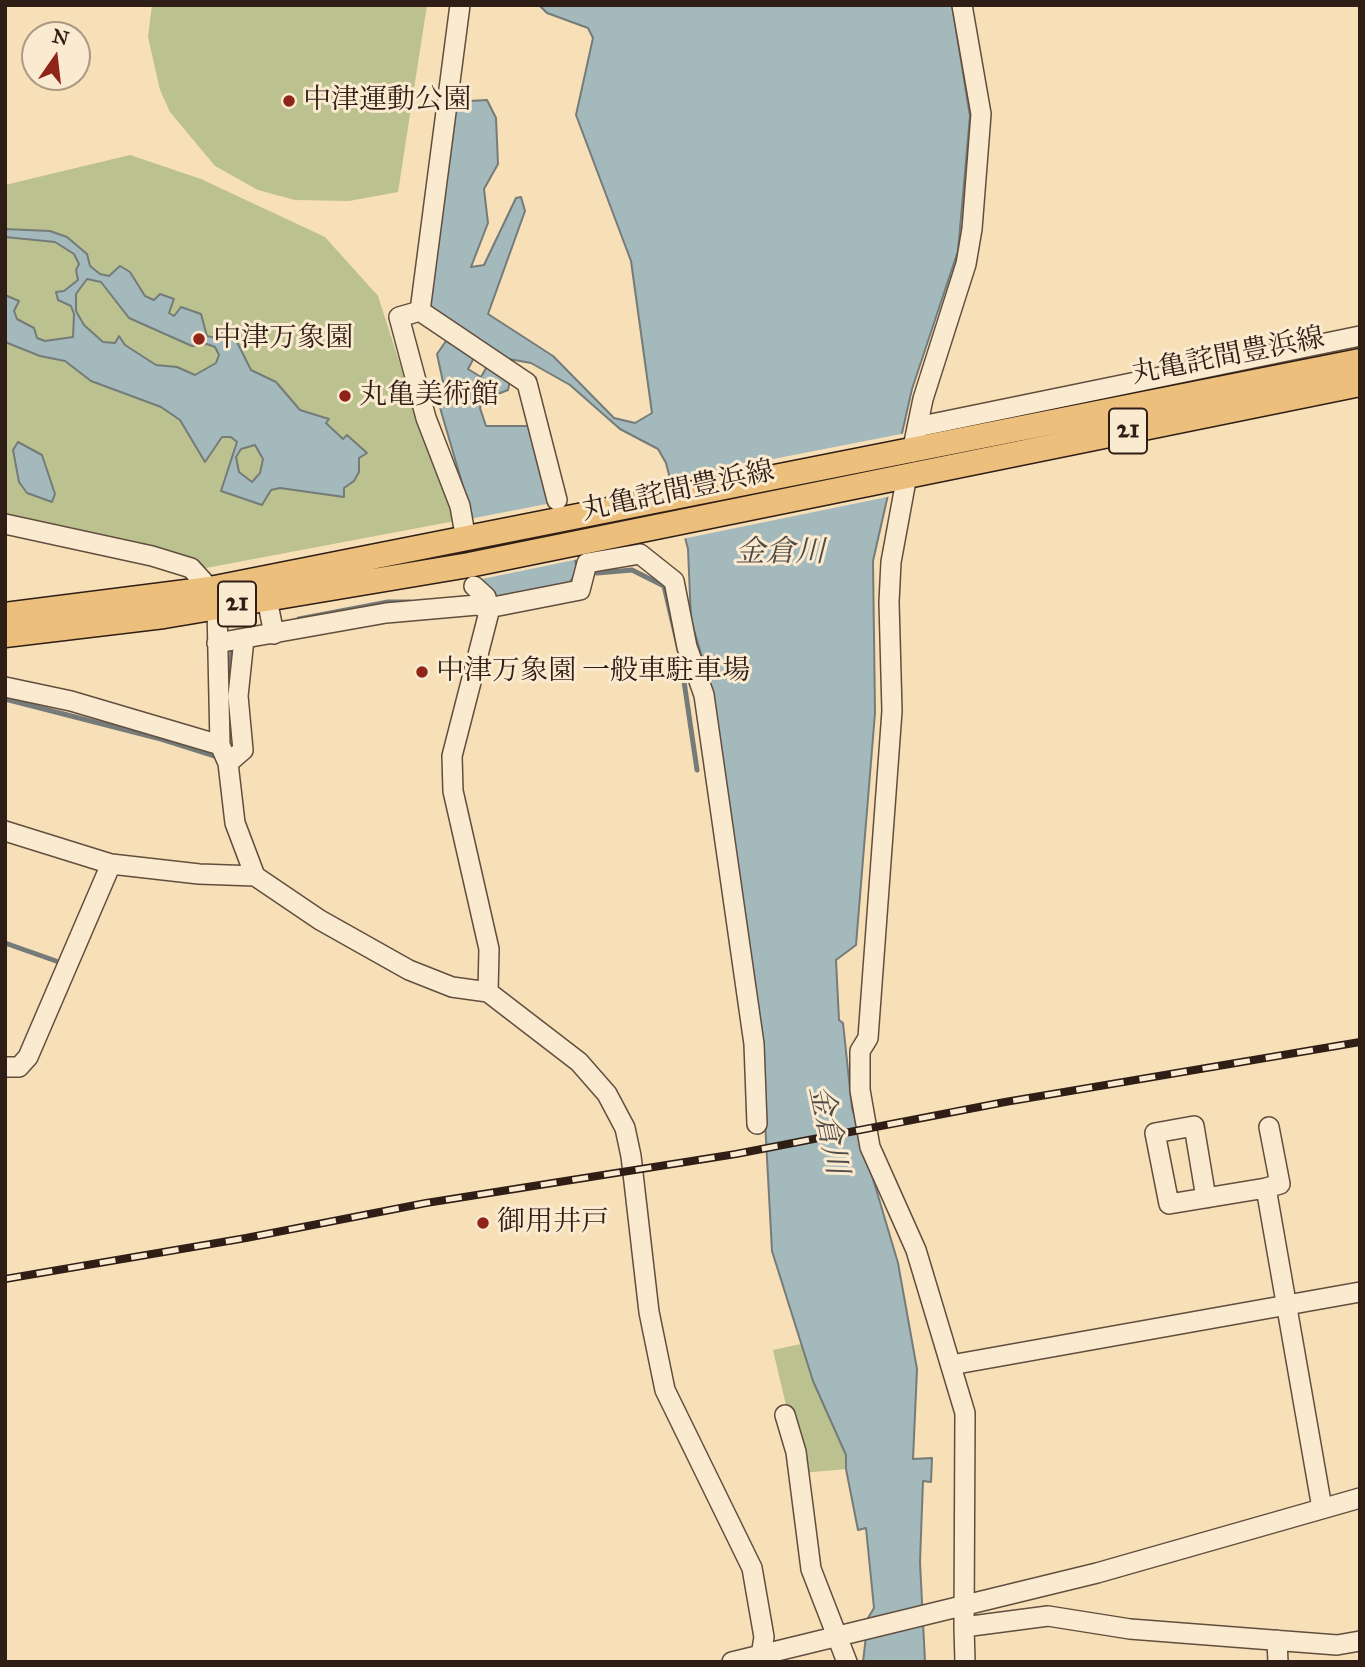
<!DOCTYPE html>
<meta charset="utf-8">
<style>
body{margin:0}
#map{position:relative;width:1365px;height:1667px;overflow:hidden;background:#f7dfb7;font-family:"IM FELL Great Primer",serif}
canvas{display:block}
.frame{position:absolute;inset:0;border:7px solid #2f1e16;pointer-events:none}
.north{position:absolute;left:21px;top:21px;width:70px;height:70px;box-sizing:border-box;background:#faead0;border:2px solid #a99886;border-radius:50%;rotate:14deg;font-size:19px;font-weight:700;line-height:28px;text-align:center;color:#2f1e16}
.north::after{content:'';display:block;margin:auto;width:24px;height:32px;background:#8f2418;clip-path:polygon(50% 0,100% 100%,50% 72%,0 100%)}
</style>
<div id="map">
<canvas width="1365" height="1667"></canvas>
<div class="frame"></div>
<div class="north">N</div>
</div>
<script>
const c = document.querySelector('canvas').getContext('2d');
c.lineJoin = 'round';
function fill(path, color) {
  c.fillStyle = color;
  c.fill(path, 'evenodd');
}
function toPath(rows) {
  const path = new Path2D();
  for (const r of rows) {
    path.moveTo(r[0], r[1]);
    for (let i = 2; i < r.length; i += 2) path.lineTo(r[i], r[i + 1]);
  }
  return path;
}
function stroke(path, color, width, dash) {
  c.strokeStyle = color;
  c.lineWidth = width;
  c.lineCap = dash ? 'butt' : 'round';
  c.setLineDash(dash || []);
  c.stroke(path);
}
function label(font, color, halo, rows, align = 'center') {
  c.font = font + ' "IM FELL Great Primer","Noto Serif JP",serif';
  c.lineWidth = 6;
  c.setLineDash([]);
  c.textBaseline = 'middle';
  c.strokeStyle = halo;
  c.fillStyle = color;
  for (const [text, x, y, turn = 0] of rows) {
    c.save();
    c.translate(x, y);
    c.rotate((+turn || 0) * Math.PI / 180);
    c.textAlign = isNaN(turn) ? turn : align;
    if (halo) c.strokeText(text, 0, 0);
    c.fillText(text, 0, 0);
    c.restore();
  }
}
const green = toPath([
 [152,5,427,5,398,192,349,201,295,200,258,190,215,166,170,112,160,90,148,37],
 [130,155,201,179,325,237,378,296,432,463,438,466,455,521,206,568,123,541,5,515,5,185],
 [801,1344,813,1381,846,1455,846,1469,802,1473,773,1350]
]);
const water = toPath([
 [539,5,952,5,970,116,958,251,912,389,873,561,875,713,856,945,836,960,839,1020,843,1023,852,1108,898,1263,917,1369,913,1459,932,1458,931,1482,923,1481,920,1562,925,1662,863,1662,868,1618,874,1608,866,1528,858,1530,846,1469,846,1455,813,1381,772,1251,765,1121,710,684,691,620,688,549,666,463,658,449,620,429,570,385,531,363,498,357,425,304,452,102,487,100,496,118,498,164,484,189,488,223,471,267,484,265,516,198,521,197,525,211,488,314,553,356,614,418,635,423,652,413,631,261,576,115,593,38,588,28,547,13,539,5],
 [5,229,50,231,67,237,87,254,90,266,100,274,109,276,120,266,130,272,145,296,154,300,160,294,174,299,169,313,174,316,181,307,201,314,207,336,216,338,218,332,226,332,237,342,251,370,276,382,300,410,329,419,326,423,343,439,347,435,367,453,359,458,359,472,354,481,344,488,344,497,280,488,271,490,262,505,221,491,237,442,231,437,222,437,205,462,180,420,161,407,91,381,65,361,40,356,5,342,5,295,19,301,14,311,17,319,34,328,37,338,45,341,73,337,74,314,71,306,58,300,56,292,64,291,78,280,76,270,79,264,74,254,55,242,5,237,5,229],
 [87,279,101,282,129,318,192,346,207,344,215,347,219,355,216,363,195,375,177,367,156,365,125,345,119,336,115,343,103,342,84,325,76,311,76,294,87,279],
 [255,445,263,459,260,473,252,482,239,472,236,457,241,449,255,445],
 [454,339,476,354,468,369,481,377,489,363,511,376,508,390,482,400,480,408,486,426,536,426,575,559,577,571,568,585,492,602,479,580,472,517,436,394,443,382,437,354,446,341,452,344,454,339],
 [18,442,42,455,55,494,52,502,27,493,19,482,13,450,18,442]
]);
const pier = toPath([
 [906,433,892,496,682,539,666,480],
 [557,502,579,559,477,580,469,519]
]);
const stream = toPath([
 [597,573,632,570,664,586,680,654,697,770],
 [299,619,388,602,410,602],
 [231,671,232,646],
 [5,699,161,739,215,756,218,755],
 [5,943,56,961]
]);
const minor = toPath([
 [460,5,420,311,527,383,557,500],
 [420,311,399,317,426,418,460,506,466,540],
 [917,427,1360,336],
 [912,452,923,399,966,264,972,229,981,114,962,5],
 [907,475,891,562,889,602,892,711,868,1038,860,1051,860,1090,870,1147,916,1250,965,1413,964,1627,1048,1616,1130,1629,1337,1645,1360,1641],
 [5,524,152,556,191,568,210,589,217,607,220,745,228,763,235,823,255,876,320,920,409,970,452,987,488,992,579,1062,607,1094,625,1128,631,1156,649,1312,665,1390,752,1568,764,1637,760,1662],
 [474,586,486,597,489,612,452,756,453,791,489,949,488,992],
 [267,599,274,634],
 [217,643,386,613,477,605,488,608,580,590,587,563,640,554,674,581,687,647,704,695,754,1044,757,1124],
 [5,687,71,701,220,745],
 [228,763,243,750,238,696,244,639],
 [5,831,111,864,199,874,255,876],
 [5,1067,19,1067,28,1057,111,864],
 [1266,1188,1322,1508],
 [1206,1198,1194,1126,1155,1133,1169,1204,1266,1188,1280,1184,1269,1127],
 [951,1365,1360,1292],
 [785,1415,796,1452,811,1569,847,1662],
 [964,1627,965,1662],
 [1277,1640,1278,1662],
 [732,1662,1097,1573,1360,1498]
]);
const major = toPath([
 [5,615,210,589,1360,361],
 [5,635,164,616,469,565,1360,384]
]);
const rail = toPath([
 [5,1279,246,1238,426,1203,736,1154,1005,1102,1360,1042]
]);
const markers = [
 [289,101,7,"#8f2418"],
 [199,339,7,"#8f2418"],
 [345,396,7,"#8f2418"],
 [422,672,7,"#8f2418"],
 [483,1223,7,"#8f2418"]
];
const shields = [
 [1128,431,38],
 [237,604,38]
];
const shieldNames = [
 ["21",1128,431],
 ["21",237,604]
];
const poiNames = [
 ["中津運動公園",303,101],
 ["中津万象園",213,339],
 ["丸亀美術館",359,396],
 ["中津万象園 一般車駐車場",436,672],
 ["御用井戸",497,1223]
];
const streetNames = [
 ["丸亀詫間豊浜線",1228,357,-11],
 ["丸亀詫間豊浜線",678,492,-12]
];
const waterNames = [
 ["金倉川",780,554],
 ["金倉川",827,1130,78]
];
fill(green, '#bbc28f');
fill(water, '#a3b9bb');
stroke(water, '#757b79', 2);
fill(pier, '#f7dfb7');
stroke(stream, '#757b79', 5);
stroke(minor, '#614e3e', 22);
stroke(major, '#2f1e16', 27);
stroke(minor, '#faead0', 19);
stroke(major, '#ecc07c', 24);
stroke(rail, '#2f1e16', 8);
stroke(rail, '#faead0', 5, [16]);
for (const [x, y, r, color] of markers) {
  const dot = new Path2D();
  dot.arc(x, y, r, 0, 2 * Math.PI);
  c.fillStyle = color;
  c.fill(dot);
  stroke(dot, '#faead0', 2.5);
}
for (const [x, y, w] of shields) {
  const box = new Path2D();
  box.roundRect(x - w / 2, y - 22.5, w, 45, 5);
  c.fillStyle = '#faead0';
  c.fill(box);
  stroke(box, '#2f1e16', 2);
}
label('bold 26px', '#2f1e16', null, shieldNames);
label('28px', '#2f1e16', '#faead0', poiNames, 'left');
label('28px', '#2f1e16', '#faead0', streetNames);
label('italic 30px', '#524c48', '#faead0', waterNames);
</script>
